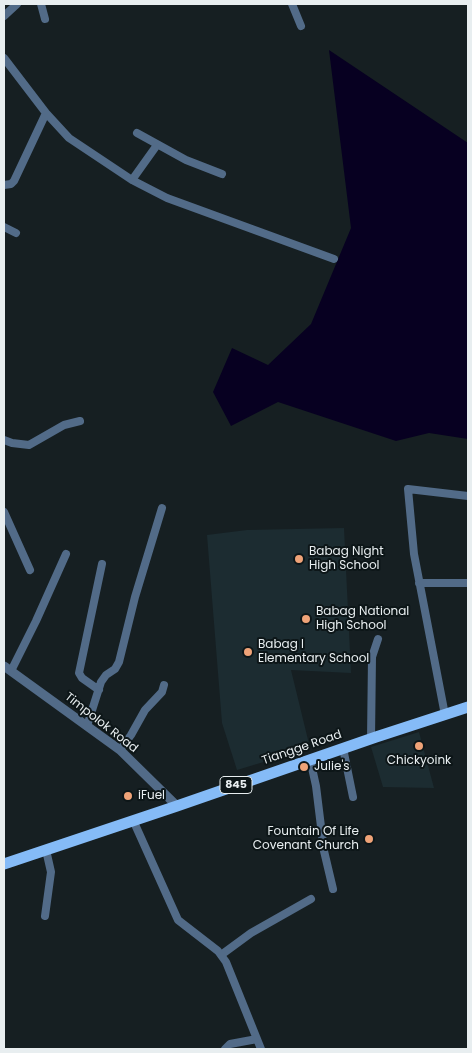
<!DOCTYPE html>
<style>
body{margin:0}
#map{position:relative;width:472px;height:1053px;overflow:hidden;background:#161f22;font-family:Poppins,sans-serif}
canvas{display:block}
.frame{position:absolute;inset:0;border:5px solid #e8eef0;pointer-events:none}
</style>
<div id="map">
<canvas width="472" height="1053"></canvas>
<div class="frame"></div>
</div>
<script>
const c = document.querySelector('canvas').getContext('2d');
c.lineJoin = 'round';
function fill(path, color) {
  c.fillStyle = color;
  c.fill(path, 'evenodd');
}
function toPath(rows) {
  const path = new Path2D();
  for (const r of rows) {
    path.moveTo(r[0], r[1]);
    for (let i = 2; i < r.length; i += 2) path.lineTo(r[i], r[i + 1]);
  }
  return path;
}
function stroke(path, color, width, dash) {
  c.strokeStyle = color;
  c.lineWidth = width;
  c.lineCap = dash ? 'butt' : 'round';
  c.setLineDash(dash || []);
  c.stroke(path);
}
function label(font, color, halo, rows, align = 'center') {
  c.font = font + ' Poppins,sans-serif';
  c.lineWidth = 4;
  c.setLineDash([]);
  c.textBaseline = 'middle';
  c.strokeStyle = halo;
  c.fillStyle = color;
  for (const [text, x, y, turn = 0] of rows) {
    c.save();
    c.translate(x, y);
    c.rotate((+turn || 0) * Math.PI / 180);
    c.textAlign = isNaN(turn) ? turn : align;
    if (halo) c.strokeText(text, 0, 0);
    c.fillText(text, 0, 0);
    c.restore();
  }
}
const built = toPath([
 [344,528,351,673,291,670,310,748,237,770,222,723,207,535,247,530],
 [419,732,434,788,383,787,371,747]
]);
const water = toPath([
 [329,50,468,143,468,439,429,433,396,441,278,402,231,426,213,392,232,348,268,365,311,324,351,228]
]);
const minor = toPath([
 [41,4,45,19],
 [292,4,301,26],
 [4,16,17,4],
 [4,58,46,113,69,138,132,180,167,198,334,259],
 [137,133,186,160,222,174],
 [132,180,157,145],
 [4,185,11,184,14,181,46,113],
 [4,227,16,233],
 [4,440,12,443,29,445,64,425,80,421],
 [4,512,30,570],
 [419,583,468,583],
 [11,671,36,621,66,554],
 [99,690,82,678,79,673,102,564],
 [445,715,414,554,408,489,468,496],
 [87,726,101,682,106,675,115,669,119,662,135,597,162,508],
 [371,739,372,657,378,639],
 [343,748,353,797],
 [120,750,131,735,145,710,162,692,164,685],
 [310,759,316,786,324,851,333,889],
 [133,820,178,920,218,951,226,962,261,1049],
 [45,916,51,872,46,850],
 [221,955,251,933,311,899],
 [225,1049,230,1044,257,1039]
]);
const tertiary = toPath([
 [4,666,120,750,177,806]
]);
const primary = toPath([
 [4,864,177,806,376,737,468,707]
]);
const markers = [
 [299,559,5,"#efa378"],
 [306,619,5,"#efa378"],
 [248,652,5,"#efa378"],
 [419,746,5,"#efa378"],
 [304,767,5,"#efa378"],
 [128,796,5,"#efa378"],
 [369,839,5,"#efa378"]
];
const shields = [
 [236,785,32]
];
const shieldNames = [
 ["845",236,785]
];
const poiNames = [
 ["Babag Night",309,552],
 ["High School",309,566],
 ["Babag National",316,612],
 ["High School",316,626],
 ["Babag I",258,645],
 ["Elementary School",258,659],
 ["Chickyoink",419,761,"center"],
 ["Julie's",314,767],
 ["iFuel",138,796],
 ["Fountain Of Life",359,832,"right"],
 ["Covenant Church",359,846,"right"]
];
const streetNames = [
 ["Timpolok Road",101,723,38],
 ["Tiangge Road",302,748,-19]
];
fill(built, '#1c2c31');
fill(water, '#070021');
stroke(minor, '#526b88', 8);
stroke(tertiary, '#526b88', 9);
stroke(primary, '#85bbf7', 11);
for (const [x, y, r, color] of markers) {
  const dot = new Path2D();
  dot.arc(x, y, r, 0, 2 * Math.PI);
  c.fillStyle = color;
  c.fill(dot);
  stroke(dot, '#0d1618', 2);
}
for (const [x, y, w] of shields) {
  const box = new Path2D();
  box.roundRect(x - w / 2, y - 8.5, w, 17, 4);
  c.fillStyle = '#0d1618';
  c.fill(box);
  stroke(box, '#e8eef0', 1);
}
label('bold 11px', '#e8eef0', null, shieldNames);
label('12px', '#e8eef0', '#0d1618', poiNames, 'left');
label('12px', '#e8eef0', '#0d1618', streetNames);
</script>
